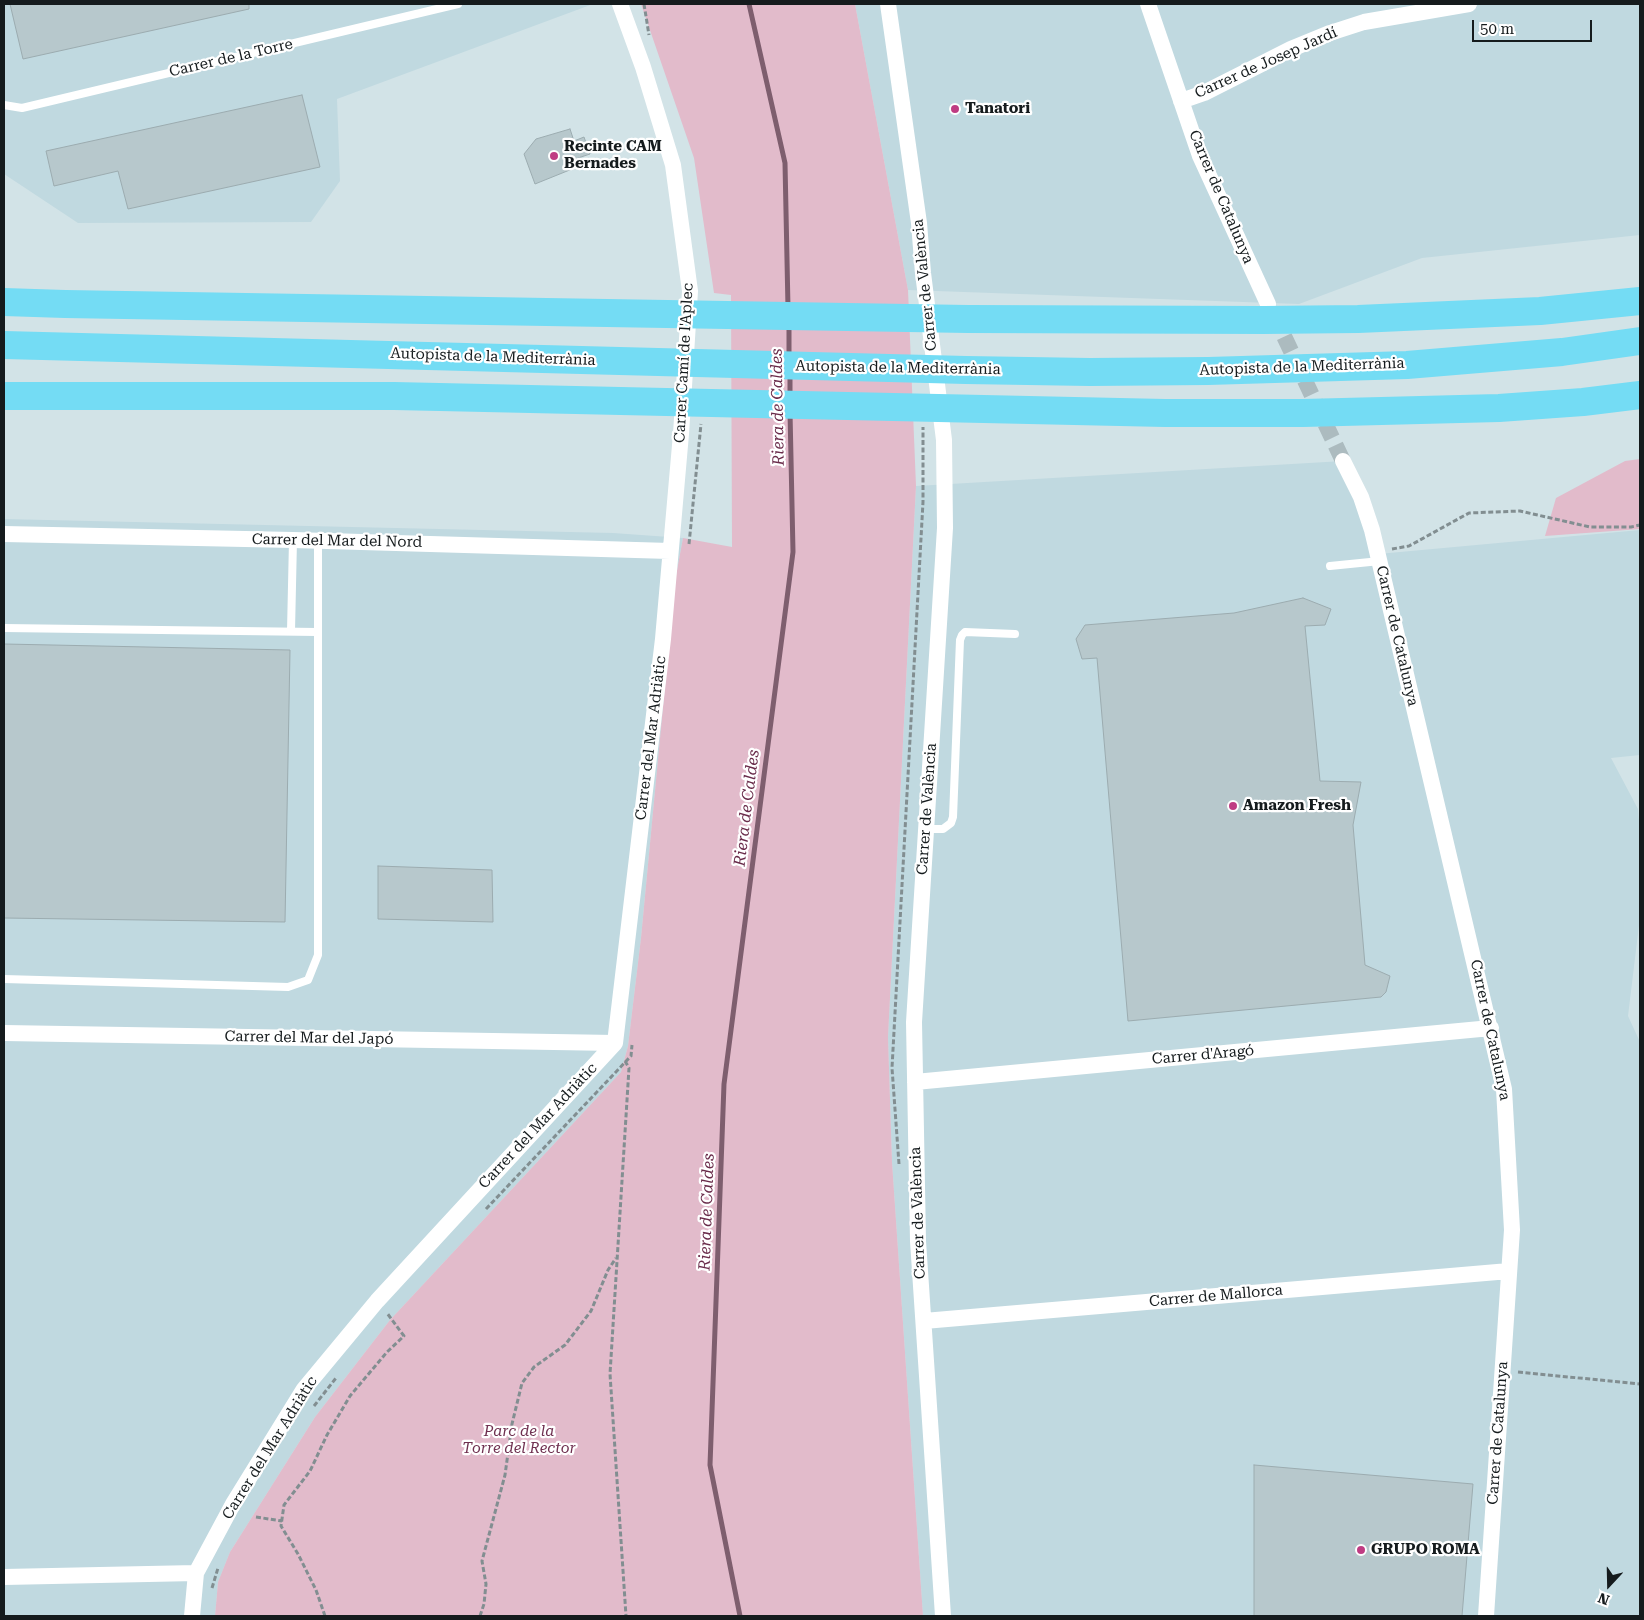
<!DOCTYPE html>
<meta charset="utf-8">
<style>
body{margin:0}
#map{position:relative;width:1644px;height:1620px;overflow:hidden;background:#d2e3e7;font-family:"Roboto Serif",serif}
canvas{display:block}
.frame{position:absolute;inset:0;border:5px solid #151b1d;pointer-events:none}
.north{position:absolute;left:1584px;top:1560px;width:50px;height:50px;-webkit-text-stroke:4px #fff;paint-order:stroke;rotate:201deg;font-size:14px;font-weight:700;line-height:20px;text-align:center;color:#151b1d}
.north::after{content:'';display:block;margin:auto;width:18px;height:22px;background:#151b1d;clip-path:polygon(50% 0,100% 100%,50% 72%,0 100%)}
.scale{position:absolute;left:1472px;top:20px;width:120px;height:22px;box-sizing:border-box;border:2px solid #151b1d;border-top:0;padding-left:6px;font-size:15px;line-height:18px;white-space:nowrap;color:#151b1d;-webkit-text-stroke:4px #fff;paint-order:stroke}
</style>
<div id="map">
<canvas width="1644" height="1620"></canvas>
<div class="frame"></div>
<div class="north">N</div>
<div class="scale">50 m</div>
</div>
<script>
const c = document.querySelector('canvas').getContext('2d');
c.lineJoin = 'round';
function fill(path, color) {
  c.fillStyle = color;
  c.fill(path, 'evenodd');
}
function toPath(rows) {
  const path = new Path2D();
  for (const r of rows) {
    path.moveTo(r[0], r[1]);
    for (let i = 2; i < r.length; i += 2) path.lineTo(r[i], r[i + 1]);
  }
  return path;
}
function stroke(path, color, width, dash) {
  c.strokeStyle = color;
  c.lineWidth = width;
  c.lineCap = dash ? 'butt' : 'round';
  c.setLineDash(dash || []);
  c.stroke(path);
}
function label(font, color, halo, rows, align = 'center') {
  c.font = font + ' "Roboto Serif",serif';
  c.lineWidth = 4.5;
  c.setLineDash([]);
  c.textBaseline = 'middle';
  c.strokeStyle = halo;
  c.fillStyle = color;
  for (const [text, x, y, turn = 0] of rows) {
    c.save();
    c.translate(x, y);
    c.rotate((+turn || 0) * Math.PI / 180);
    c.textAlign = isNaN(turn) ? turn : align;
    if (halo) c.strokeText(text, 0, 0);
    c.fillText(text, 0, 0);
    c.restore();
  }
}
const built = toPath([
 [4,4,593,4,337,99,340,181,311,222,78,223,4,174],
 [855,4,1640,4,1640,235,1422,258,1299,304,908,290],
 [1343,461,1378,554,1640,530,1640,755,1611,758,1638,809,1640,831,1640,917,1628,1016,1640,1042,1640,1616,923,1616,892,1162,888,1037,916,486],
 [4,519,613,533,683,538,675,581,641,938,628,1046,621,1072,390,1320,315,1417,230,1552,218,1582,215,1616,4,1616]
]);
const green = toPath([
 [641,4,855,4,908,290,916,486,888,1037,892,1162,923,1616,215,1616,218,1582,230,1552,315,1417,390,1320,621,1072,628,1046,641,938,675,581,683,538,732,547,731,295,714,293,694,158],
 [1640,459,1640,529,1545,536,1556,498,1625,461]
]);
const stream = toPath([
 [749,4,785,163,788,308],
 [789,324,789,358],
 [790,374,790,396],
 [740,1616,710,1465,724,1084,793,552,790,412]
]);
const building = toPath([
 [10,4,249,4,249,9,23,59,10,4],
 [302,95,320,167,128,209,118,171,54,186,46,151,302,95],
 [570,129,574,141,584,137,590,154,578,158,582,165,535,184,524,154,536,139,570,129],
 [1303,598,1331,609,1325,625,1305,626,1320,781,1361,782,1353,825,1365,965,1390,976,1386,992,1381,997,1128,1021,1097,658,1082,659,1076,639,1085,625,1234,613,1303,598],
 [4,644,290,650,285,922,4,918,4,644],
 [378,866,492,870,493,922,378,919,378,866],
 [1254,1465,1473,1484,1462,1616,1254,1616,1254,1465]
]);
const streetTunnel = toPath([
 [1274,315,1343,461]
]);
const path = toPath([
 [644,4,649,35],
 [689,544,701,424],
 [1392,549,1409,546,1469,513,1520,511,1590,527,1631,527,1640,525],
 [625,1061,629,1068,610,1374,626,1616],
 [899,1164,892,1068,923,502,923,427],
 [486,1209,631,1056,632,1045],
 [1518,1372,1640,1384],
 [314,1406,336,1378],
 [256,1517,282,1521],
 [212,1588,218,1568],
 [325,1616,316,1590,298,1554,281,1526,284,1505,310,1471,327,1435,350,1396,387,1352,404,1336,387,1313],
 [480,1616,484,1604,486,1584,482,1561,505,1475,512,1424,522,1383,534,1367,565,1345,591,1311,608,1270,616,1258]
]);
const lane = toPath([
 [4,105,22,108,458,4],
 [1330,566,1380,561],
 [4,628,317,632],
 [291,631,293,540],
 [926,829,943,829,951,823,953,817,960,640,962,635,965,632,1015,634],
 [4,979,288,987,308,980,318,955,318,541]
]);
const street = toPath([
 [888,4,919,223,923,273,944,440,945,528,914,1022,918,1241,943,1616],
 [1148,4,1200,156,1268,304],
 [1181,101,1204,93,1291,49,1330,33,1364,22,1469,4],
 [1343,461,1361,497,1372,530,1504,1089,1512,1230,1486,1616],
 [4,534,293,540,670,551],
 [4,1033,615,1043],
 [915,1082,1491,1028],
 [924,1321,1509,1271],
 [4,1577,196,1573],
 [192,1616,196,1573,233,1504,304,1389,377,1301,615,1043,663,639,681,434,690,291,673,165,643,67,620,4]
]);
const highway = toPath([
 [4,302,65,304,968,319,1264,320,1358,319,1540,311,1640,301],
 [4,345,966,370,1090,372,1208,371,1407,365,1562,352,1640,341],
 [4,396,394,396,1165,413,1303,413,1499,408,1583,402,1640,395]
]);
const markers = [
 [955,109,5,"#bf3c83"],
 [554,156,5,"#bf3c83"],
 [1233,806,5,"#bf3c83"],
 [1361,1550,5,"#bf3c83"]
];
const streetNames = [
 ["Carrer de la Torre",231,58,-13],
 ["Carrer de Josep Jardí",1266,63,-24],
 ["Carrer de Catalunya",1221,197,67],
 ["Carrer de València",925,285,-96],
 ["Autopista de la Mediterrània",493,357,2],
 ["Carrer Camí de l'Aplec",684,363,-87],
 ["Autopista de la Mediterrània",1302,367,-2],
 ["Autopista de la Mediterrània",898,368,1],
 ["Carrer del Mar del Nord",337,541,1],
 ["Carrer de Catalunya",1397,636,77],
 ["Carrer del Mar Adriàtic",651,738,-83],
 ["Carrer de València",927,809,-86],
 ["Carrer de Catalunya",1490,1030,78],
 ["Carrer del Mar del Japó",309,1038,1],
 ["Carrer d'Aragó",1203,1055,-5],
 ["Carrer del Mar Adriàtic",538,1126,-47],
 ["Carrer de València",918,1213,-92],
 ["Carrer de Mallorca",1216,1296,-5],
 ["Carrer de Catalunya",1498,1433,-86],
 ["Carrer del Mar Adriàtic",270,1448,-58]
];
const poiNames = [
 ["Tanatori",965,109],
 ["Recinte CAM",564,147],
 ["Bernades",564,164],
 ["Amazon Fresh",1243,806],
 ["GRUPO ROMA",1371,1550]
];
const parkNames = [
 ["Parc de la",519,1432],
 ["Torre del Rector",519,1449]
];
const waterNames = [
 ["Riera de Caldes",778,407,-91],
 ["Riera de Caldes",747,808,-83],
 ["Riera de Caldes",707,1212,-88]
];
fill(built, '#c0d9e0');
fill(green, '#e2bbcb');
stroke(stream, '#7e5e6e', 5);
fill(building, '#b7c8cc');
stroke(building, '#9cacb0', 1);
stroke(streetTunnel, '#acbbbf', 16, [16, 8]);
stroke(path, '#828e91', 3, [5, 2.5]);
stroke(lane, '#fff', 8);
stroke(street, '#fff', 16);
stroke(highway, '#74dcf4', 28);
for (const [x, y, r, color] of markers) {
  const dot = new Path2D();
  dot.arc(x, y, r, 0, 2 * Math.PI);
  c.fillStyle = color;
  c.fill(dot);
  stroke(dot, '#fff', 2);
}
label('15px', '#151b1d', '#fff', streetNames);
label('bold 15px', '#151b1d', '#fff', poiNames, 'left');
label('italic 15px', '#6f3050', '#fff', parkNames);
label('italic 16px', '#692b4a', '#fff', waterNames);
</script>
